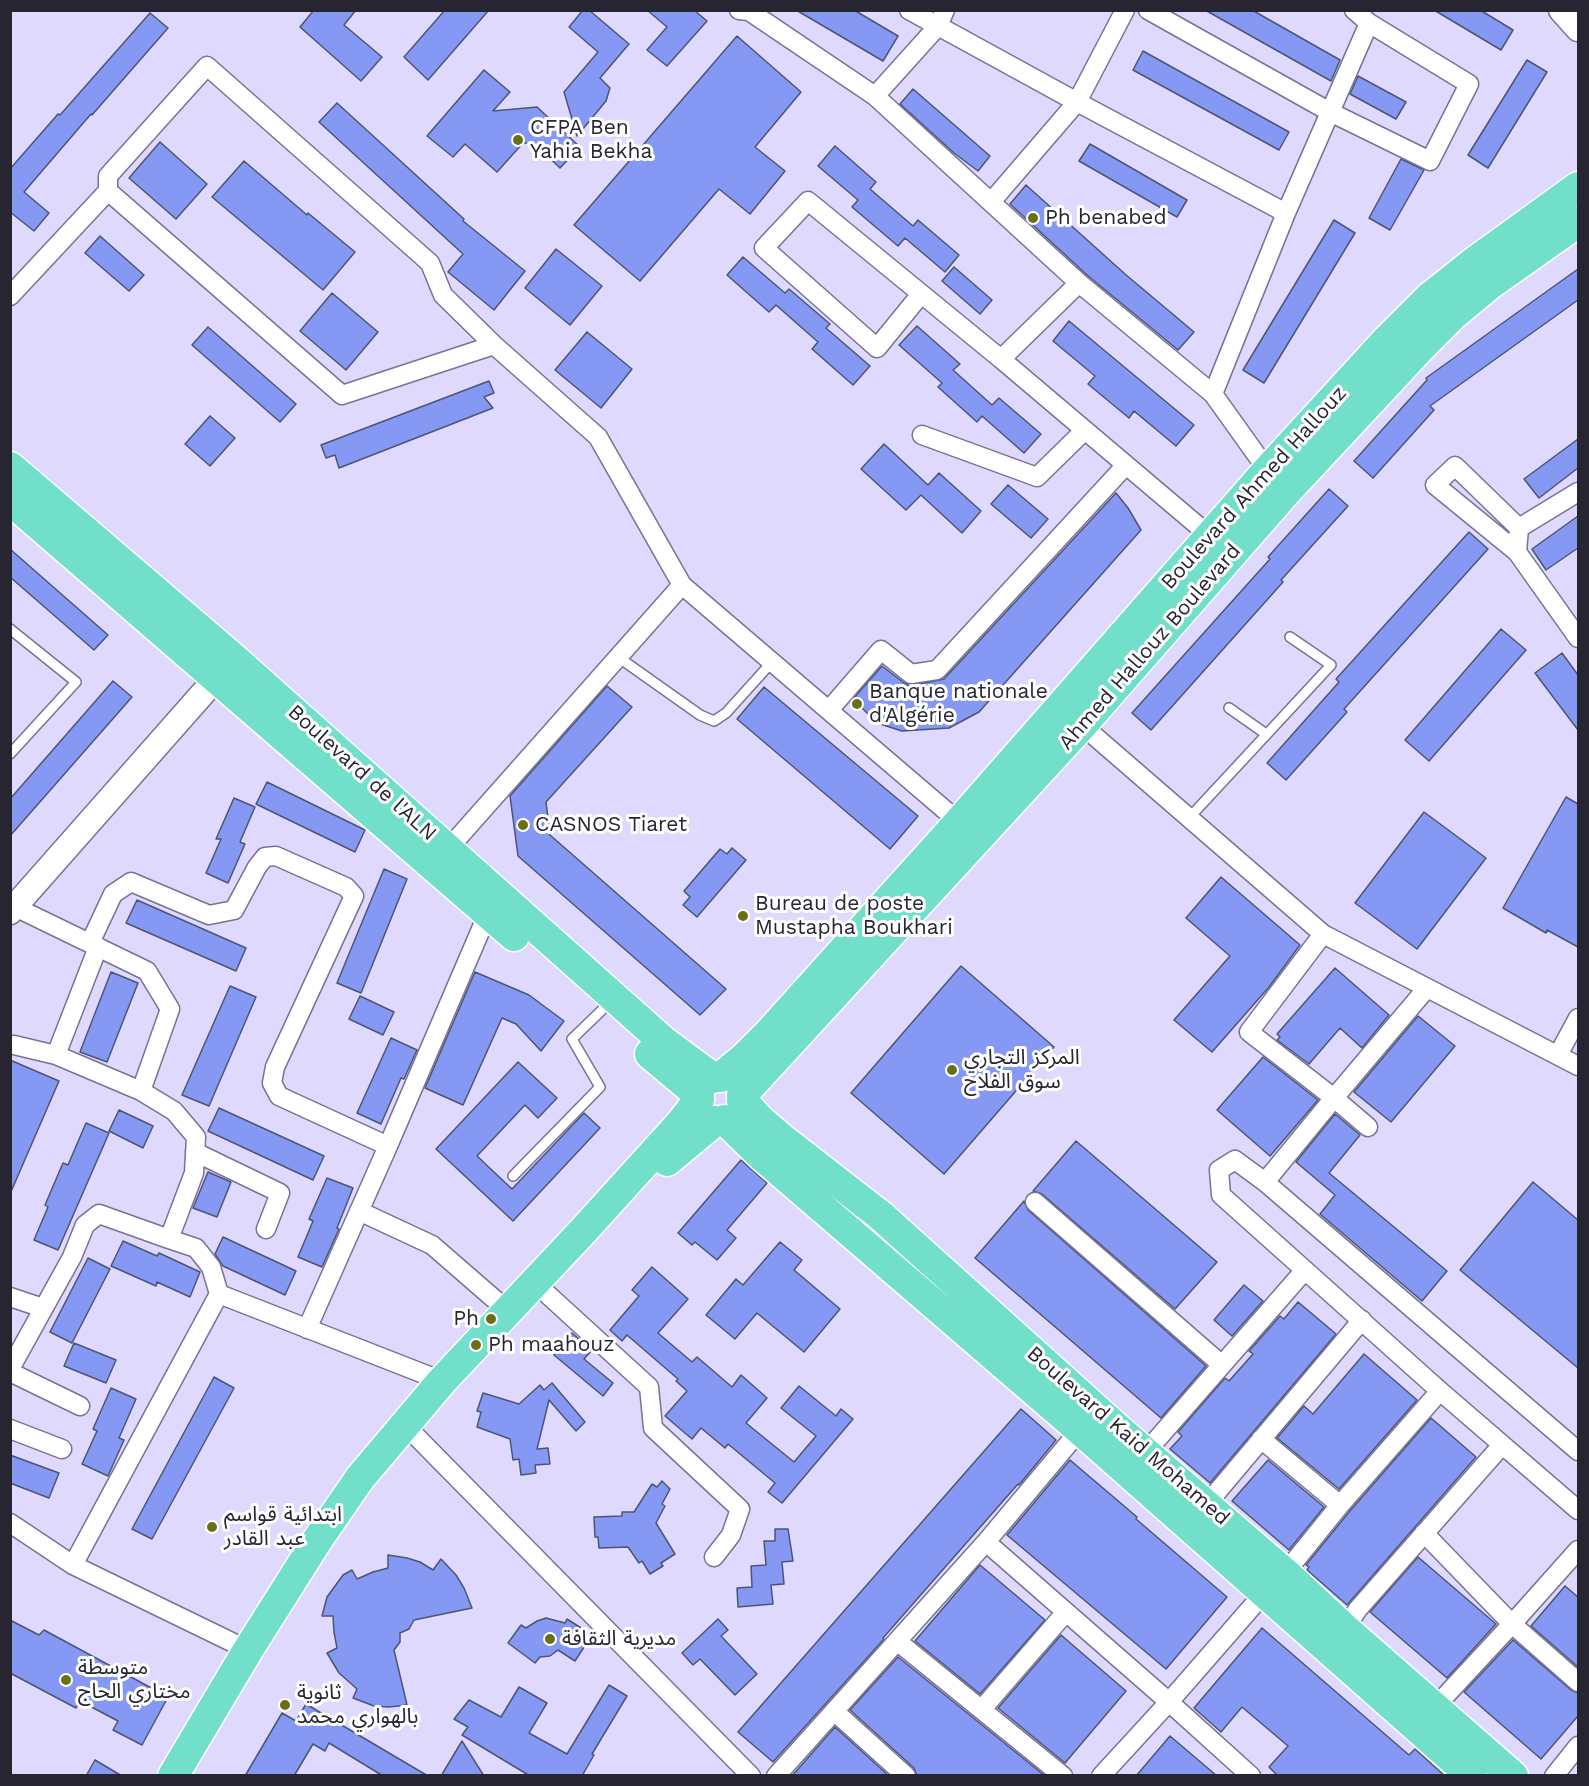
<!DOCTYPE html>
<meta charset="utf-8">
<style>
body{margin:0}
#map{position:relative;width:1589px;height:1786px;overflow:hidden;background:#dfd9fe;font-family:"Work Sans",sans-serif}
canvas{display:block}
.frame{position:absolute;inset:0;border:12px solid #282533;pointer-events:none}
</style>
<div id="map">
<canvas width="1589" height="1786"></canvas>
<div class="frame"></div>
</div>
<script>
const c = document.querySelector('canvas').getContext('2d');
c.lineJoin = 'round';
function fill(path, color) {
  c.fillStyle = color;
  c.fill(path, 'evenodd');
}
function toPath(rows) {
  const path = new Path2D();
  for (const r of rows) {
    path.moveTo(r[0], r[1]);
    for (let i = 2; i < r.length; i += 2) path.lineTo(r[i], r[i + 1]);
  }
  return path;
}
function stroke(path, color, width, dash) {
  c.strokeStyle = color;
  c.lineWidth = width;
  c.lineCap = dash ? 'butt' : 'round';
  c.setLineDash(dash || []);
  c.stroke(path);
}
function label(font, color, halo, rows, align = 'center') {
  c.font = font + ' "Work Sans","Noto Sans Arabic",sans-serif';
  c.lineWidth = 6;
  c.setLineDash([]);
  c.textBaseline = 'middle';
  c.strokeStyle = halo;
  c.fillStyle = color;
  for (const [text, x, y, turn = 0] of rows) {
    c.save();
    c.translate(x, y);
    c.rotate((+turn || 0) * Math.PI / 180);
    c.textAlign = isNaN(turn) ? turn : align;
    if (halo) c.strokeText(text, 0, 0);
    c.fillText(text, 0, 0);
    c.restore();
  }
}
const building = toPath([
 [314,10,356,10,344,25,382,57,361,81,300,27,314,10],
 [445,10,489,10,428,80,404,57,445,10],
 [583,10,589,10,629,44,600,78,610,88,606,101,577,136,564,92,598,52,569,27,583,10],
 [647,10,694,10,707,21,667,66,647,50,667,27,647,10],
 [796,10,854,10,898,36,883,61,796,10],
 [1205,10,1252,10,1340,60,1331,81,1205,10],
 [1434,10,1480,10,1513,30,1501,50,1434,10],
 [150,13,168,28,92,115,91,114,24,192,49,213,34,231,10,212,10,169,58,114,60,115,150,13],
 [737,36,801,92,755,147,785,171,750,214,719,189,640,281,574,225,737,36],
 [1143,51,1289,132,1279,150,1133,70,1143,51],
 [1527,60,1547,72,1488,168,1468,155,1527,60],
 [484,70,510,92,493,111,537,107,580,147,560,168,534,143,523,143,497,172,465,144,453,157,427,136,484,70],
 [1358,76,1406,102,1396,119,1350,94,1358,76],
 [913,89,990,156,978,171,954,153,900,104,913,89],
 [337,103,464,219,463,221,525,271,494,310,448,272,463,254,319,122,337,103],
 [160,142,207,184,176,219,129,178,160,142],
 [1090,144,1187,200,1177,217,1079,161,1090,144],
 [835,146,876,182,870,189,913,226,918,220,959,255,945,272,905,238,898,246,852,207,858,200,818,166,835,146],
 [1401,159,1424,170,1390,230,1369,218,1401,159],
 [244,161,307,215,308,213,355,252,323,290,212,197,244,161],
 [1026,185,1125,274,1194,332,1178,350,1087,275,1010,204,1026,185],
 [1334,220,1355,233,1264,383,1243,370,1334,220],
 [100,236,144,275,129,291,85,253,100,236],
 [556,249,602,286,570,325,525,288,556,249],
 [743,257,785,293,789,289,830,324,826,328,870,366,853,385,812,349,818,342,776,305,769,312,727,275,743,257],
 [954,267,992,300,980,314,942,281,954,267],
 [1578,269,1578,300,1430,406,1434,410,1373,478,1354,461,1427,380,1426,378,1578,269],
 [332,293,378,332,346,370,300,331,332,293],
 [1069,321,1194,425,1176,446,1134,411,1129,418,1088,384,1095,376,1053,341,1069,321],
 [917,326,960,364,953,370,992,405,999,398,1041,434,1024,453,982,416,977,422,938,387,942,383,899,345,917,326],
 [208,327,296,404,280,422,192,345,208,327],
 [587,332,632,369,601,408,555,370,587,332],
 [489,381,494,393,484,397,493,408,339,468,335,455,326,458,321,445,489,381],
 [210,416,235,438,210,466,185,444,210,416],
 [1578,439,1578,468,1539,498,1524,479,1578,439],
 [884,444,928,485,939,473,981,511,962,533,921,495,906,510,861,469,884,444],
 [1008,485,1048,519,1031,538,991,504,1008,485],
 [1329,489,1348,506,1281,580,1283,582,1151,730,1132,713,1270,559,1268,557,1329,489],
 [1116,493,1128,508,1141,530,979,712,949,728,902,731,877,723,853,699,882,666,904,683,910,686,944,679,1116,493],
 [1578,516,1578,548,1546,570,1532,549,1578,516],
 [1469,532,1488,549,1344,709,1347,712,1286,780,1267,763,1339,682,1336,679,1469,532],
 [10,549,108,635,94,650,10,577,10,549],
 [1501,629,1526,650,1429,761,1405,740,1501,629],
 [1562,653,1578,675,1578,730,1535,673,1562,653],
 [113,681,132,697,10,836,10,799,113,681],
 [607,686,632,707,546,802,550,835,726,989,700,1015,518,856,510,796,607,686],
 [764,687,918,816,890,849,737,719,764,687],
 [267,782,365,830,355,852,256,804,267,782],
 [1566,797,1578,804,1578,947,1547,930,1546,933,1503,908,1566,797],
 [234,798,255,807,240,842,245,844,228,883,206,873,221,839,216,839,234,798],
 [1424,812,1486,858,1417,949,1355,903,1424,812],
 [732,848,746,860,697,917,683,905,690,897,684,891,720,849,727,854,732,848],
 [384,869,407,879,361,993,337,983,384,869],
 [1221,877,1300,945,1269,987,1212,1052,1174,1020,1230,956,1186,918,1221,877],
 [137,900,246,948,236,971,126,923,137,900],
 [961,966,1054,1047,944,1174,851,1093,961,966],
 [1335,968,1389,1015,1362,1048,1340,1028,1309,1064,1277,1040,1280,1037,1277,1034,1335,968],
 [111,972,138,983,107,1062,80,1052,111,972],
 [475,972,529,995,564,1021,541,1051,516,1024,502,1018,463,1105,425,1088,475,972],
 [230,986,256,997,209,1106,182,1095,230,986],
 [360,996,394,1012,383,1035,349,1019,360,996],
 [1418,1016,1455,1046,1391,1122,1354,1092,1418,1016],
 [391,1038,417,1050,404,1079,401,1078,381,1124,357,1113,391,1038],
 [1263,1057,1318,1100,1270,1156,1217,1110,1263,1057],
 [10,1060,59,1081,10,1194,10,1060],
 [518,1062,557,1098,538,1118,525,1105,477,1156,512,1189,584,1113,600,1128,513,1221,436,1149,518,1062],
 [219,1108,324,1156,313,1180,208,1131,219,1108],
 [119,1110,153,1126,143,1148,109,1131,119,1110],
 [1335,1114,1360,1135,1329,1173,1447,1271,1422,1301,1320,1214,1335,1195,1296,1162,1335,1114],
 [86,1123,109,1133,58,1250,34,1240,48,1207,45,1205,63,1163,68,1165,86,1123],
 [1076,1141,1217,1262,1175,1309,1042,1194,1033,1191,1076,1141],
 [741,1160,767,1183,727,1230,736,1238,717,1260,695,1242,692,1245,678,1233,741,1160],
 [208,1172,231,1182,217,1217,193,1208,208,1172],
 [327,1178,353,1188,337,1228,339,1229,322,1267,298,1257,313,1221,309,1219,327,1178],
 [1533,1182,1578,1220,1578,1368,1460,1270,1533,1182],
 [1024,1201,1028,1210,1206,1366,1161,1418,975,1258,1024,1201],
 [223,1237,296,1271,285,1295,223,1266,215,1254,223,1237],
 [123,1241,157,1256,159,1253,200,1272,190,1297,157,1282,156,1286,111,1266,123,1241],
 [780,1242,802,1260,794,1270,840,1309,804,1352,757,1313,735,1339,706,1315,736,1279,743,1285,780,1242],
 [88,1258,110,1269,72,1343,50,1332,88,1258],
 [652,1267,688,1299,658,1333,692,1362,697,1357,732,1387,741,1375,767,1398,746,1423,794,1462,816,1436,781,1408,799,1386,836,1416,841,1409,853,1419,782,1503,768,1492,775,1483,728,1444,725,1448,701,1428,692,1439,665,1416,687,1391,676,1381,678,1379,627,1335,622,1341,610,1330,639,1296,632,1290,652,1267],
 [1244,1285,1263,1301,1232,1336,1214,1320,1244,1285],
 [1298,1302,1336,1334,1210,1483,1170,1449,1182,1436,1178,1432,1225,1378,1229,1381,1253,1354,1249,1351,1280,1316,1284,1319,1298,1302],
 [572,1333,592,1350,584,1359,613,1383,603,1396,554,1355,572,1333],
 [74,1343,116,1360,106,1383,64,1366,74,1343],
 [1364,1354,1417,1400,1339,1489,1277,1438,1304,1406,1313,1414,1364,1354],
 [214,1377,234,1388,152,1539,132,1529,214,1377],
 [552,1383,585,1422,576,1431,549,1400,537,1449,548,1448,550,1464,535,1465,536,1473,521,1475,519,1459,513,1460,510,1439,477,1427,481,1412,477,1411,483,1393,519,1404,540,1385,544,1390,552,1383],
 [111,1388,136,1399,119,1438,124,1440,108,1476,82,1464,97,1431,93,1429,111,1388],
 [1021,1409,1056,1440,1052,1445,1019,1485,1018,1484,883,1638,884,1639,773,1762,738,1732,1021,1409],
 [1431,1418,1476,1457,1347,1605,1307,1570,1309,1567,1306,1565,1349,1512,1431,1418],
 [10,1455,59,1473,49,1498,10,1483,10,1455],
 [1070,1460,1137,1517,1136,1519,1227,1597,1166,1669,1007,1535,1070,1460],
 [1268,1460,1324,1507,1289,1550,1232,1501,1268,1460],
 [662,1481,670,1489,662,1504,665,1506,656,1523,675,1554,661,1563,663,1566,650,1574,642,1561,639,1563,628,1547,599,1548,598,1537,595,1537,594,1517,622,1516,622,1512,634,1512,652,1484,657,1487,662,1481],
 [775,1529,788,1529,793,1561,782,1562,784,1584,771,1585,773,1604,738,1607,737,1588,752,1587,751,1566,766,1565,764,1541,775,1541,775,1529],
 [388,1555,407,1558,420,1562,433,1570,441,1559,456,1575,464,1588,472,1608,414,1620,409,1629,400,1633,400,1642,394,1650,407,1705,389,1707,374,1706,353,1698,357,1689,339,1673,327,1653,337,1648,334,1632,333,1616,322,1616,327,1597,343,1575,352,1570,357,1579,373,1572,388,1568,388,1555],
 [1418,1557,1496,1624,1447,1678,1370,1612,1418,1557],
 [980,1565,1045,1620,980,1694,915,1641,980,1565],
 [1565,1586,1578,1597,1578,1667,1531,1626,1565,1586],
 [546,1618,565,1623,567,1619,592,1635,575,1661,558,1650,550,1656,540,1657,535,1663,508,1643,521,1625,526,1628,537,1621,546,1618],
 [718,1619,728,1630,721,1636,757,1674,735,1695,700,1659,693,1665,682,1653,718,1619],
 [10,1620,39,1635,44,1630,168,1697,142,1745,113,1730,118,1721,80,1701,76,1708,10,1673,10,1620],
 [1262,1628,1409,1755,1415,1749,1445,1776,1278,1776,1269,1767,1288,1746,1242,1707,1221,1732,1194,1708,1262,1628],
 [1061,1635,1126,1691,1065,1763,998,1708,1061,1635],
 [1513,1640,1571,1690,1578,1693,1578,1716,1541,1759,1464,1692,1513,1640],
 [898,1657,1045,1776,917,1776,914,1768,850,1710,898,1657],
 [609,1685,627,1696,592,1754,594,1755,582,1776,530,1776,462,1735,468,1727,454,1719,469,1700,501,1717,519,1687,547,1703,529,1733,567,1754,609,1685],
 [306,1704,428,1776,383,1776,329,1743,325,1751,313,1744,294,1776,245,1776,282,1713,296,1721,306,1704],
 [835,1727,889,1776,792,1776,835,1727],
 [1170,1736,1217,1776,1136,1776,1170,1736],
 [462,1741,484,1776,441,1776,462,1741],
 [95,1760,122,1776,86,1776,95,1760]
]);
const service = toPath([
 [10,629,76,682,10,754],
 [618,657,700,715,714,721,726,713,772,662],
 [1229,708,1266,734],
 [1189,818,1331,665,1290,637],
 [513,1176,600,1087,572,1039,602,1010]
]);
const minor = toPath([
 [739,10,749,11,875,96,1079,283,1213,394,1273,478],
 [909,10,1077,102,1286,213],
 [1148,10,1330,112,1430,161,1469,84,1369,23,1354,10],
 [875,96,938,26,945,10],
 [108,191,342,395,494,345],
 [991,202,1077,102,1125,10],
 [1079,283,1001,359,1210,536],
 [921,294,877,348,764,248,808,201,1001,359],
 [10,296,108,191,108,176,207,66,430,263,443,295,494,345,598,437,682,585,959,822],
 [1213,394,1286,213,1369,23],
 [922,435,1037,477,1085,430],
 [1519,528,1578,492],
 [1517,552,1519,528,1455,466,1435,485,1517,552,1578,638],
 [829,710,881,650,911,674,937,670,1126,465],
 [1076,720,1323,934,1578,1066],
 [448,849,682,585],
 [15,907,147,971,170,1009,141,1091],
 [1323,934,1249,1032,1334,1098,1368,1127],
 [90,943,113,894,131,882,209,915,234,910,257,867,265,857,276,856,346,887,354,896,275,1067,272,1083,279,1096,388,1146,307,1329],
 [56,1055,98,947],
 [1558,1055,1578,1018],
 [388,1146,488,913],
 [195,1152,280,1193,266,1229],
 [1265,1182,1334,1098,1427,988],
 [1035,1202,1222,1365],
 [359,1211,432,1245,508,1311],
 [169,1239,196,1248,211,1267,219,1294],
 [534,1282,649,1387,653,1428,740,1509,731,1535,714,1557],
 [10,1297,43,1308],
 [10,1369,72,1257,85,1225,99,1214,169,1239,194,1173,196,1137,174,1111,141,1091,56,1055,14,1045],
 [10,1372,80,1406],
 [405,1425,751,1776],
 [10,1429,62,1449],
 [1261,1439,1340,1505],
 [1578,1451,1265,1182,1235,1160,1219,1170,1221,1195,1440,1391,1578,1510],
 [1145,1453,1305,1270],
 [1206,1505,1362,1320],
 [10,1523,73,1565,248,1650],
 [1424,1533,1512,1624,1578,1682],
 [986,1542,1169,1702,1251,1776],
 [73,1565,219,1294,442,1381],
 [1285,1573,1340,1505,1440,1391],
 [1345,1629,1358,1609,1502,1445],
 [897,1641,1063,1776],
 [1435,1707,1512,1624,1578,1550],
 [982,1709,1066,1612],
 [834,1711,906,1776],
 [776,1776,986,1542,1080,1430],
 [1101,1776,1169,1702,1264,1593],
 [1554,1776,1578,1746]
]);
const tertiary = toPath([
 [1561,10,1578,29],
 [10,912,227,666]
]);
const primary = toPath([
 [10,467,233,658,663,1041,713,1078],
 [10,500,514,936],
 [650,1054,699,1095],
 [721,1077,744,1058,769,1033,959,822,1267,471,1388,339,1429,298,1473,263,1578,187],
 [742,1095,1082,725,1285,493,1420,348,1453,315,1489,285,1578,222],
 [742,1100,759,1119,781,1138,880,1215,1119,1430,1285,1573,1345,1629,1513,1776],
 [725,1120,763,1157,1080,1430,1472,1776],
 [667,1161,715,1121],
 [173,1776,248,1650,318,1539,360,1478,442,1381,583,1231,680,1124,699,1100]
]);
const markers = [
 [518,140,6,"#6a6f15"],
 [1033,218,6,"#6a6f15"],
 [857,704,6,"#6a6f15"],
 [523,825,6,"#6a6f15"],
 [743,916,6,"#6a6f15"],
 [952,1070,6,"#6a6f15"],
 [491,1319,6,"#6a6f15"],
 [476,1345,6,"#6a6f15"],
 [212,1527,6,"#6a6f15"],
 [550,1639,6,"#6a6f15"],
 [66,1680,6,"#6a6f15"],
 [285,1705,6,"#6a6f15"]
];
const poiNames = [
 ["CFPA Ben",530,128],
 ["Yahia Bekha",530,152],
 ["Ph benabed",1045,218],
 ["Banque nationale",869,692],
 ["d'Algérie",869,716],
 ["CASNOS Tiaret",535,825],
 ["Bureau de poste",755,904],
 ["Mustapha Boukhari",755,928],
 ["المركز التجاري",964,1058],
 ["سوق الفلاح",964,1082],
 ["Ph",479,1319,"right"],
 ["Ph maahouz",488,1345],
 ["ابتدائية قواسم",224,1515],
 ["عبد القادر",224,1539],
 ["مديرية الثقافة",562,1639],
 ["متوسطة",78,1668],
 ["مختاري الحاج",78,1692],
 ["ثانوية",297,1693],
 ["بالهواري محمد",297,1717]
];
const streetNames = [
 ["Boulevard Ahmed Hallouz",1254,488,-48],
 ["Ahmed Hallouz Boulevard",1150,647,-49],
 ["Boulevard de l'ALN",362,773,42],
 ["Boulevard Kaid Mohamed",1128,1436,41]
];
fill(building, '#8498f4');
stroke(building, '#4d5574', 1.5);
stroke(service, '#787293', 12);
stroke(minor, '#787293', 21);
stroke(tertiary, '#787293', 27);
stroke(primary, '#fff', 33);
stroke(service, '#fff', 9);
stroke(minor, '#fff', 18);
stroke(tertiary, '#fff', 24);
stroke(primary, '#71dfc9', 30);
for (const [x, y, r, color] of markers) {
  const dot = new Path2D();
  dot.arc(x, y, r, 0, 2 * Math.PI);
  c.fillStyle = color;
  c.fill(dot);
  stroke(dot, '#fff', 2);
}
label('21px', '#282533', '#fff', poiNames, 'left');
label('21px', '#282533', '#fff', streetNames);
</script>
